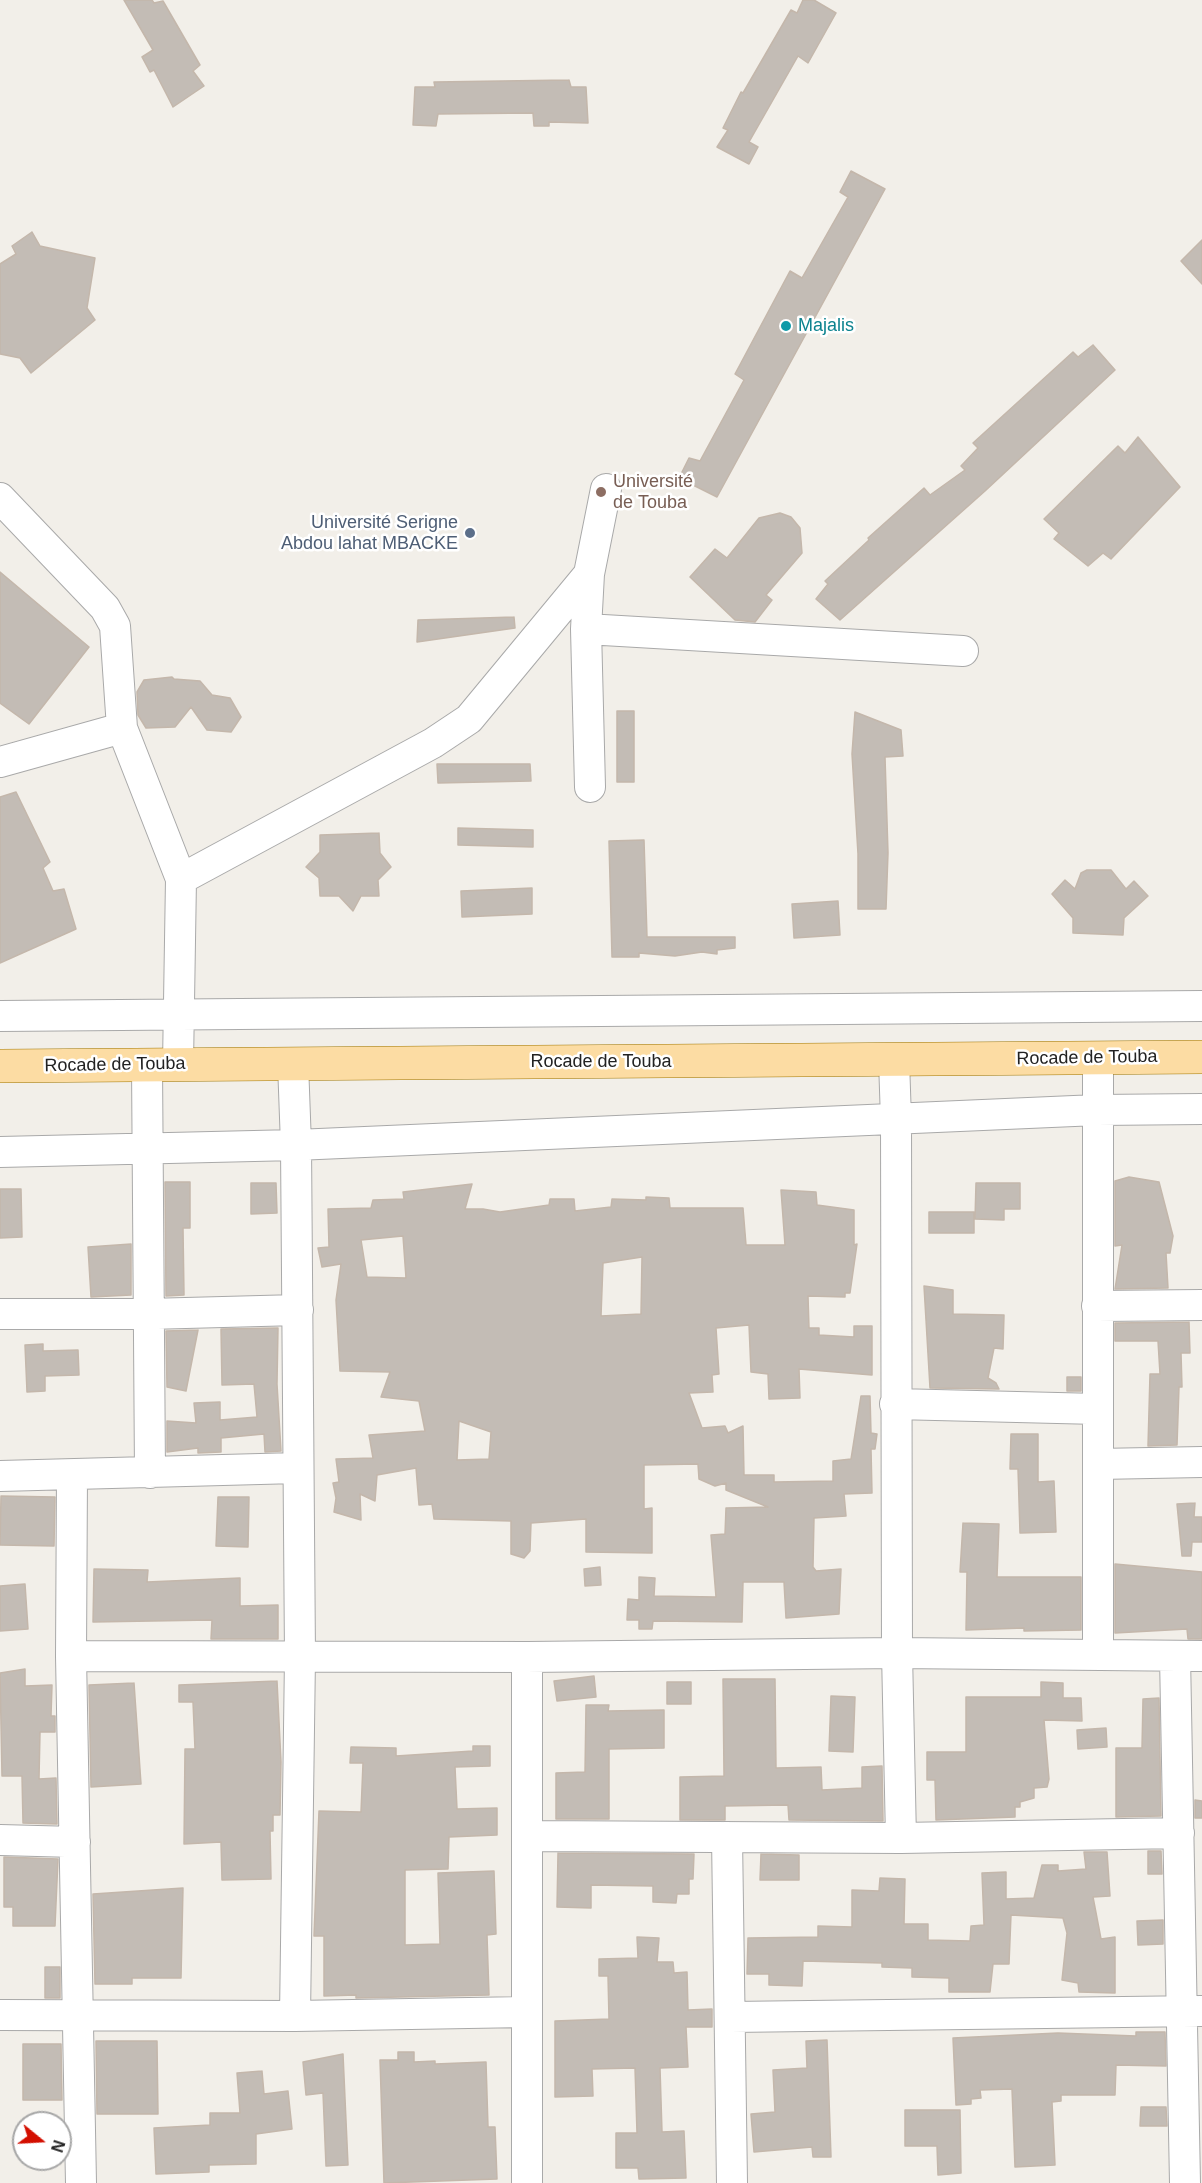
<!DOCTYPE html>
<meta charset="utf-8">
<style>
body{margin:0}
#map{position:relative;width:1202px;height:2183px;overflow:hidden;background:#f2efe9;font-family:Helvetica,sans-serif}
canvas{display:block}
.north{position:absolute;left:12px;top:2111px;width:60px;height:60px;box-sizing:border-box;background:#fff;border:2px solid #a7a7a7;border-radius:50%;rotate:108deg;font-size:16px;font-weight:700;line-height:24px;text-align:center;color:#222}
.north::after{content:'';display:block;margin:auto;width:21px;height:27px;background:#d30f00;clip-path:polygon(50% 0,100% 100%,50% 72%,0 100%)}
</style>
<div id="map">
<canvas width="1202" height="2183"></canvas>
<div class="north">N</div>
</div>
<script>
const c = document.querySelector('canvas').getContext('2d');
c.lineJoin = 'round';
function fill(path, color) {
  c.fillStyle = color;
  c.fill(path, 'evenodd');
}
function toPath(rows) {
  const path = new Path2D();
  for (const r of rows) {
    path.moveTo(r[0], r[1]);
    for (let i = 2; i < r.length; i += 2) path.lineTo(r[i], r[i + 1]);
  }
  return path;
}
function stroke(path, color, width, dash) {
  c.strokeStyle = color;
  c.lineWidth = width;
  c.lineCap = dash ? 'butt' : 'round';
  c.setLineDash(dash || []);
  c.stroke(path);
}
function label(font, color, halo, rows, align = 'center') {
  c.font = font + ' Helvetica,sans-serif';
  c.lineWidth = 5;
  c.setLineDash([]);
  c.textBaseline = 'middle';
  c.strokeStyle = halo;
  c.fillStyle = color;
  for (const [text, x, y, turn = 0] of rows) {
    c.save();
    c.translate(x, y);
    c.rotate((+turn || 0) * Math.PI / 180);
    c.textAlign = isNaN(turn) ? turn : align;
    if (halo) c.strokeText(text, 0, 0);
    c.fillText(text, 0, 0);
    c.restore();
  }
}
const building = toPath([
 [124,0,152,0,154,3,163,1,200,65,193,71,204,86,173,107,154,70,150,72,142,57,153,50,124,0],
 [803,0,814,0,836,13,808,63,798,56,749,142,758,147,749,164,717,147,728,130,723,128,741,92,743,93,791,10,797,13,803,0],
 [569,80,571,87,586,87,588,123,549,122,549,126,534,126,533,113,438,114,436,126,413,125,415,87,435,87,434,82,569,80],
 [851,171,885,189,717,497,679,478,689,458,700,461,744,380,735,374,790,271,802,278,848,197,840,192,851,171],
 [32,232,40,246,95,258,87,308,95,320,31,373,20,358,0,354,0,264,16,254,12,246,32,232],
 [1202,240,1202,284,1181,261,1202,240],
 [1093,345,1115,370,985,491,840,620,816,599,828,584,825,581,869,540,868,538,924,488,930,495,965,470,961,466,978,448,973,443,1073,352,1078,357,1093,345],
 [1138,437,1180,487,1111,559,1103,553,1088,566,1054,539,1059,533,1044,519,1118,446,1125,453,1138,437],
 [780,513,791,517,800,528,802,553,766,595,772,600,755,622,735,620,690,577,715,549,727,558,759,518,780,513],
 [0,572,89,647,29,724,0,703,0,572],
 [514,617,515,628,417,642,418,620,514,617],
 [172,677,174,679,200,681,212,695,230,698,241,717,231,732,207,730,191,707,175,727,146,728,138,715,137,692,144,680,172,677],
 [617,711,634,711,634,782,617,782,617,711],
 [855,712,901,730,903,756,885,757,888,853,886,909,858,909,858,854,852,754,855,712],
 [437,764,530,764,531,781,438,783,437,764],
 [16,792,50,862,43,868,53,891,64,889,76,929,0,963,0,797,16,792],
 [458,828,533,830,533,847,458,845,458,828],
 [379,833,380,853,391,867,378,880,379,896,361,896,353,911,339,896,320,896,319,878,306,867,320,852,320,835,379,833],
 [644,840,647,937,735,937,735,948,717,950,717,954,702,952,675,956,639,953,639,957,612,957,609,841,644,840],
 [1087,870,1111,870,1126,889,1134,881,1148,896,1124,918,1123,935,1073,933,1073,918,1052,894,1065,880,1075,889,1081,873,1087,870],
 [532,888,532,914,462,917,461,891,532,888],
 [838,901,840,935,794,938,792,904,838,901],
 [1129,1177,1159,1182,1173,1236,1170,1253,1166,1253,1168,1288,1115,1289,1122,1245,1115,1246,1115,1181,1129,1177],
 [165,1182,190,1182,190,1228,183,1228,184,1295,166,1296,165,1182],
 [251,1183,276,1183,277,1213,251,1214,251,1183],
 [976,1183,1020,1183,1020,1209,1004,1209,1004,1220,975,1219,976,1183],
 [472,1184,465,1209,483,1209,500,1212,549,1205,550,1199,574,1199,575,1211,611,1207,612,1199,646,1200,646,1197,669,1198,670,1208,743,1208,746,1245,785,1245,781,1190,816,1192,817,1205,854,1210,854,1245,857,1244,850,1293,845,1293,845,1297,808,1296,809,1328,819,1328,819,1335,854,1337,854,1326,872,1326,872,1375,799,1369,800,1398,769,1399,768,1374,751,1372,749,1325,716,1328,719,1374,712,1375,713,1392,689,1393,702,1428,725,1426,728,1433,743,1426,744,1475,774,1475,774,1482,833,1481,833,1461,851,1459,861,1396,870,1396,871,1433,877,1434,875,1449,871,1449,872,1493,844,1494,846,1516,814,1518,813,1567,816,1571,841,1569,839,1614,786,1618,784,1582,743,1582,742,1622,653,1621,652,1629,639,1629,639,1620,627,1620,628,1599,639,1600,639,1577,655,1578,654,1596,716,1597,711,1535,725,1534,726,1508,768,1507,726,1490,726,1483,715,1486,699,1479,698,1464,644,1465,644,1509,652,1508,652,1553,586,1552,586,1519,531,1523,530,1551,524,1558,511,1554,511,1521,434,1519,432,1504,419,1505,416,1468,377,1475,375,1501,360,1494,361,1520,334,1512,336,1498,333,1483,339,1482,336,1459,373,1458,369,1435,425,1431,419,1401,381,1397,390,1372,340,1371,336,1300,341,1264,322,1267,318,1248,329,1247,328,1209,371,1208,373,1200,404,1199,403,1192,472,1184],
 [403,1236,406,1278,367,1277,361,1240,403,1236],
 [642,1257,641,1314,601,1316,603,1263,642,1257],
 [459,1421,491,1432,489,1459,457,1460,459,1421],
 [0,1189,21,1189,22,1237,0,1238,0,1189],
 [929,1212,974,1212,974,1233,929,1233,929,1212],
 [131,1244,131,1295,91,1297,88,1247,131,1244],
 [924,1286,953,1290,953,1314,1004,1315,1003,1349,994,1348,988,1378,996,1383,999,1389,930,1388,924,1286],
 [1189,1322,1190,1353,1181,1353,1182,1387,1179,1387,1177,1445,1148,1446,1150,1374,1160,1374,1158,1341,1115,1341,1115,1323,1189,1322],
 [278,1328,277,1384,281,1451,265,1452,264,1434,221,1438,221,1452,198,1453,198,1448,167,1452,167,1421,196,1423,194,1403,220,1402,220,1420,257,1417,254,1384,222,1385,221,1329,278,1328],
 [198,1330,186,1391,167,1387,166,1331,198,1330],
 [43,1344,43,1351,78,1350,79,1375,45,1376,45,1391,27,1392,25,1345,43,1344],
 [1067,1377,1081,1377,1081,1391,1067,1391,1067,1377],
 [1011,1434,1038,1434,1038,1482,1054,1481,1056,1532,1020,1533,1018,1469,1010,1469,1011,1434],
 [1,1496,55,1497,54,1546,0,1545,1,1496],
 [218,1497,249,1497,248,1547,216,1546,218,1497],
 [1195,1503,1194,1517,1202,1517,1202,1542,1192,1542,1191,1556,1182,1556,1177,1504,1195,1503],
 [963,1523,999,1524,997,1577,1081,1577,1081,1630,1024,1631,1024,1628,966,1630,967,1572,960,1572,963,1523],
 [1115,1564,1202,1572,1202,1639,1188,1639,1187,1629,1115,1633,1115,1564],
 [600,1567,601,1585,585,1586,584,1569,600,1567],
 [94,1569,148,1570,147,1582,240,1578,240,1606,278,1605,278,1639,211,1639,212,1620,93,1622,94,1569],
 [25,1584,28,1629,0,1631,0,1586,25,1584],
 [25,1669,25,1686,52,1685,51,1716,55,1716,55,1732,40,1732,39,1779,56,1778,57,1824,23,1823,22,1776,2,1776,0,1673,25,1669],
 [594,1676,596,1697,557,1701,554,1681,594,1676],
 [723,1679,775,1679,776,1768,821,1767,822,1790,862,1788,862,1767,882,1766,883,1821,789,1820,788,1805,725,1806,725,1820,680,1820,680,1777,724,1776,723,1679],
 [277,1681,281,1762,280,1815,273,1815,273,1831,270,1831,271,1879,222,1880,221,1842,184,1844,185,1749,195,1749,193,1702,179,1702,179,1685,277,1681],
 [667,1682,691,1682,691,1704,667,1704,667,1682],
 [1041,1682,1063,1683,1063,1698,1081,1698,1082,1721,1044,1720,1049,1779,1047,1787,1034,1788,1034,1798,1020,1802,1020,1807,1015,1807,1015,1817,936,1820,935,1780,927,1780,927,1752,966,1752,966,1697,1041,1697,1041,1682],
 [134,1683,141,1784,91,1787,89,1685,134,1683],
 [831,1696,855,1697,853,1752,829,1751,831,1696],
 [1159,1698,1161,1816,1116,1817,1116,1748,1142,1748,1143,1699,1159,1698],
 [586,1705,609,1705,608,1711,664,1710,664,1748,609,1749,609,1819,556,1819,556,1773,585,1772,586,1705],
 [1106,1728,1107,1747,1078,1749,1077,1730,1106,1728],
 [473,1746,490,1746,490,1766,455,1767,457,1809,497,1808,497,1835,449,1837,448,1869,405,1870,405,1945,440,1944,438,1873,494,1871,496,1934,487,1935,489,1995,356,1998,356,1995,324,1996,324,1936,314,1936,319,1811,361,1812,363,1763,350,1763,351,1747,396,1748,396,1756,473,1751,473,1746],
 [1195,1800,1202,1801,1202,1818,1195,1818,1195,1800],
 [1148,1851,1161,1851,1162,1874,1148,1874,1148,1851],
 [1084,1852,1107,1852,1110,1896,1093,1897,1101,1939,1115,1937,1115,1993,1079,1992,1078,1983,1062,1980,1067,1933,1063,1918,1011,1915,1009,1964,993,1964,990,1992,949,1992,949,1978,912,1977,912,1968,882,1967,882,1963,803,1961,802,1986,769,1985,769,1974,747,1974,748,1938,818,1937,818,1926,852,1927,852,1890,879,1891,880,1878,905,1879,904,1924,928,1924,928,1940,970,1941,971,1926,984,1925,982,1873,1006,1872,1006,1899,1034,1898,1042,1865,1058,1865,1058,1871,1086,1869,1084,1852],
 [558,1853,694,1854,693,1879,689,1879,689,1894,677,1894,676,1903,653,1902,653,1886,591,1885,591,1908,557,1907,558,1853],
 [761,1854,799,1855,799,1880,760,1880,761,1854],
 [4,1857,58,1859,55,1926,13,1926,13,1907,4,1907,4,1857],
 [183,1888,181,1978,132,1978,132,1984,95,1984,93,1894,183,1888],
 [1163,1920,1163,1944,1138,1945,1137,1921,1163,1920],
 [637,1937,659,1938,657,1962,673,1962,674,1973,687,1972,688,2010,712,2009,712,2027,686,2027,688,2067,660,2068,662,2132,684,2131,686,2178,639,2179,638,2168,616,2168,616,2133,637,2133,635,2068,592,2069,593,2096,555,2097,555,2021,609,2019,608,1976,599,1976,599,1959,638,1958,637,1937],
 [45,1967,60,1967,60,1998,45,1998,45,1967],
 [1136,2032,1165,2032,1166,2066,1116,2065,1115,2095,1061,2095,1061,2101,1052,2102,1055,2165,1015,2167,1012,2089,980,2090,981,2098,971,2099,971,2104,956,2105,953,2038,1058,2033,1136,2036,1136,2032],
 [827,2040,831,2157,813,2157,812,2147,754,2152,751,2114,775,2112,773,2070,807,2068,806,2041,827,2040],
 [96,2041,157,2041,158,2114,97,2114,96,2041],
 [23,2044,61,2044,62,2100,23,2100,23,2044],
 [398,2052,414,2052,414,2062,435,2061,435,2064,486,2062,488,2127,495,2127,497,2179,384,2183,380,2060,398,2060,398,2052],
 [343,2054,348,2165,326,2166,323,2093,306,2095,303,2062,343,2054],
 [262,2071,264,2094,288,2091,292,2129,256,2134,256,2164,209,2165,209,2172,156,2174,154,2128,210,2125,210,2113,240,2113,237,2073,262,2071],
 [1141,2107,1166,2107,1167,2126,1140,2126,1141,2107],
 [905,2110,960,2110,961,2173,938,2175,937,2146,905,2146,905,2110]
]);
const minor = toPath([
 [0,498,105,608,115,626,122,728,181,879,178,1064],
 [586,629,963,651],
 [0,762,122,728],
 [590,787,586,629,589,574,606,489],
 [181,879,433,743,469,719,589,574],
 [0,1016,1202,1006],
 [894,1060,896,1120,897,1653,901,1838],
 [293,1063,296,1145,300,1657,295,2016],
 [147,1065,150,1473],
 [0,1152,296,1145,1097,1110,1202,1109],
 [1097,1306,1202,1305],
 [0,1314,148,1314,298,1310],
 [895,1404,1098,1409],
 [1098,1464,1202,1462],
 [72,1475,71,1656,81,2183],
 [0,1476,297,1468],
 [1098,1655,1098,1058],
 [71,1656,527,1657,897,1653,1202,1656],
 [1175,1656,1185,2183],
 [528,1836,901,1838,1179,1833],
 [727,1837,732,2183],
 [0,1840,75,1842],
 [0,2015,295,2016,526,2012],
 [731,2017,1202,2011],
 [527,2183,527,1657]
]);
const major = toPath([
 [0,1066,1202,1057]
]);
const markers = [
 [786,326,6,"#0f9aa8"],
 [601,492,6,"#8d6e63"],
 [470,533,6,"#5c6f8a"]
];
const cultureNames = [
 ["Majalis",798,326]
];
const educationNames = [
 ["Université",613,482],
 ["de Touba",613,503]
];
const serviceNames = [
 ["Université Serigne",458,523],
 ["Abdou lahat MBACKE",458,544]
];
const streetNames = [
 ["Rocade de Touba",1087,1058,-1],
 ["Rocade de Touba",601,1062],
 ["Rocade de Touba",115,1065,-1]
];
fill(building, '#c3bcb5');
stroke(building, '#c4b7ab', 1.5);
stroke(minor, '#a9a9a9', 32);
stroke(major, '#9f7600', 34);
stroke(minor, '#fff', 30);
stroke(major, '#fcdca3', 33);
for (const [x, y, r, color] of markers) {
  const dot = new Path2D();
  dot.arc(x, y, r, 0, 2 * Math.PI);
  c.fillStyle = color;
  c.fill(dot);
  stroke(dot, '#fff', 2);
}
label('18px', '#0d838f', '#fff', cultureNames, 'left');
label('18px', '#785e54', '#fff', educationNames, 'left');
label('18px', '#4e5e75', '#fff', serviceNames, 'right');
label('18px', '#222', '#fff', streetNames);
</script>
